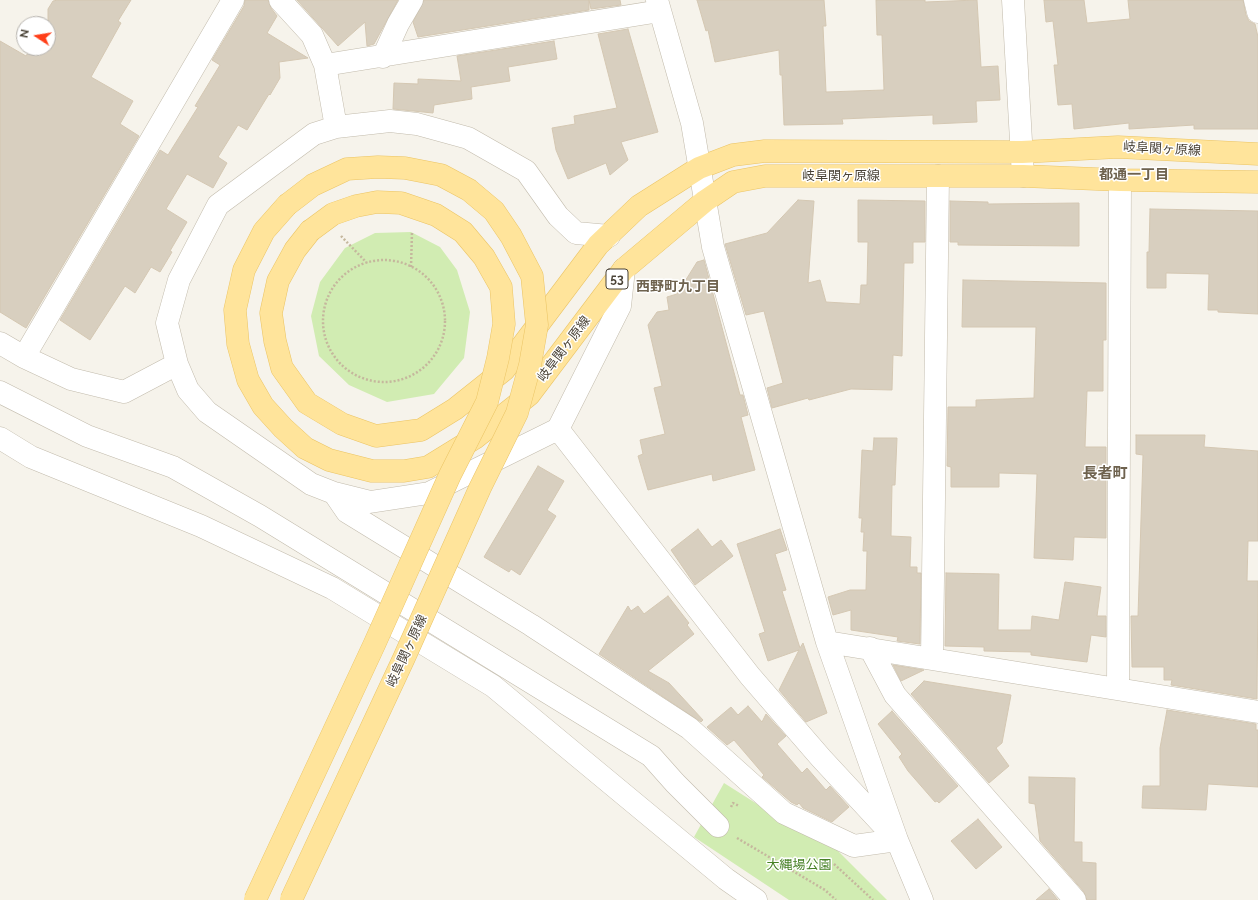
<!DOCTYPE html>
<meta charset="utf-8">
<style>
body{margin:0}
#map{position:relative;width:1258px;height:900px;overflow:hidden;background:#f6f3eb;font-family:Raleway,sans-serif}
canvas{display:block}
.north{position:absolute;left:16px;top:16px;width:40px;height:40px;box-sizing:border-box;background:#fff;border:1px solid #b7b4af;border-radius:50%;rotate:282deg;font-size:11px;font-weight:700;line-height:16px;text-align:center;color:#4b4438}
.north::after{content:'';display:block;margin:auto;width:14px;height:18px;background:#ff3f19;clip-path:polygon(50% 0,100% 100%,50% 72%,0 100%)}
</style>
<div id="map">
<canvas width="1258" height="900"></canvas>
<div class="north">N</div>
</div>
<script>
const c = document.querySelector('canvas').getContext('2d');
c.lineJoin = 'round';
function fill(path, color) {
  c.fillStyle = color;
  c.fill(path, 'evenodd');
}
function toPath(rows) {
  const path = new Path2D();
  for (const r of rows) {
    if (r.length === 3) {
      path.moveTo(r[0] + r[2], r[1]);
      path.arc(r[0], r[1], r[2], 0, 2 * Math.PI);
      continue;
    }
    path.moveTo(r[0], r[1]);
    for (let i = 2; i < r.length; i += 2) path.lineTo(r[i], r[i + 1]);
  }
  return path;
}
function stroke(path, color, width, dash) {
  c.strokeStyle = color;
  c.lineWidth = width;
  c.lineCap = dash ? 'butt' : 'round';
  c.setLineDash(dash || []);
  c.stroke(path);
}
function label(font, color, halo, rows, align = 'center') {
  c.font = font + ' Raleway,"Noto Sans JP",sans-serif';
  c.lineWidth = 3;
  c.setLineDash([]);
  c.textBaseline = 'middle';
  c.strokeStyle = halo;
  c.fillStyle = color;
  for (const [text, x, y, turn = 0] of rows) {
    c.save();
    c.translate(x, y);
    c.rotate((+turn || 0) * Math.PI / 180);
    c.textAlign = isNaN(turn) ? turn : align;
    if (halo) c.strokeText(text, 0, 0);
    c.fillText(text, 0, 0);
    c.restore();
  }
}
const green = toPath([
 [411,232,440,247,457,270,470,312,464,358,434,394,387,402,349,385,319,356,311,316,320,282,345,248,375,233],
 [724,783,765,809,828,841,887,900,789,900,694,837]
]);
const building = toPath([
 [58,0,131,0,118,21,121,23,91,77,133,101,120,124,139,136,26,328,0,312,0,41,26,56,31,48,48,48,48,9,53,1,58,0],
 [245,0,268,0,271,8,277,16,267,33,308,58,279,62,280,78,270,95,269,94,247,130,238,125,218,157,227,163,213,188,187,174,166,209,187,222,170,251,172,252,160,272,151,267,135,293,125,286,90,340,60,320,160,150,168,155,198,107,195,106,220,65,212,60,244,6,245,0],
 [297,0,398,0,374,44,367,46,365,22,338,46,297,0],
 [424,0,589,0,589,10,418,37,413,22,424,0],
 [589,0,620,0,621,5,591,9,589,0],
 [697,0,824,0,826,26,823,26,826,92,884,90,882,35,877,35,876,0,925,0,925,2,977,0,981,67,998,66,1000,100,976,101,977,122,933,124,933,115,842,119,843,124,784,125,782,75,780,75,779,50,715,62,708,30,706,31,697,0],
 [1044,0,1084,0,1087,23,1130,19,1128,0,1243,0,1246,15,1249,21,1255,24,1258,37,1258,129,1194,129,1194,125,1129,129,1129,123,1074,129,1072,104,1058,105,1054,65,1058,65,1053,21,1046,22,1044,0],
 [628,29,658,132,621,142,628,160,610,175,606,163,568,179,556,150,552,128,575,124,574,116,617,108,598,34,628,29],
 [554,41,557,59,508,67,510,81,471,87,472,99,434,105,433,113,393,109,394,83,418,84,418,79,461,81,457,56,554,41],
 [798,200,814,201,808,283,820,280,826,302,860,304,861,285,867,285,868,242,858,242,858,200,925,201,925,242,913,242,913,263,904,263,902,356,893,355,892,390,851,389,809,400,808,398,772,408,767,388,783,383,764,311,746,315,725,244,767,233,798,200],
 [950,201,988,202,988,204,1079,203,1079,246,958,245,958,242,950,242,950,201],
 [1150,209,1258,211,1258,314,1218,312,1218,310,1208,310,1209,274,1166,273,1166,288,1147,288,1147,252,1149,252,1150,209],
 [704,260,740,395,743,395,748,415,741,417,755,470,713,481,712,474,648,490,638,456,643,454,640,440,665,434,654,388,662,386,648,325,657,312,669,310,667,297,677,294,697,262,704,260],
 [963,280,1106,283,1106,340,1103,340,1103,391,1087,391,1085,447,1106,447,1106,538,1074,537,1073,560,1034,558,1037,474,999,473,999,487,951,487,951,467,947,466,948,407,976,407,976,400,1034,398,1036,327,962,327,963,280],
 [1136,435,1205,435,1204,447,1258,451,1258,541,1248,541,1247,581,1258,581,1257,699,1171,685,1172,680,1164,680,1164,667,1132,667,1131,616,1138,616,1143,455,1136,454,1136,435],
 [874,438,897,438,895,485,892,485,891,536,911,537,910,567,917,567,917,573,921,573,920,644,897,641,898,637,851,630,851,610,833,615,828,597,850,590,866,590,867,551,863,551,864,532,861,532,862,518,859,518,862,450,873,451,874,438],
 [538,466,564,481,547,510,556,516,520,575,511,569,509,572,484,557,538,466],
 [698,529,712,547,721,540,733,556,695,585,671,550,698,529],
 [780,529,787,550,775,554,786,590,782,591,800,648,803,643,827,713,806,722,779,690,799,650,768,661,759,634,765,632,737,544,780,529],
 [946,573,999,574,998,630,1031,630,1032,616,1059,620,1065,582,1101,587,1097,616,1106,616,1106,637,1091,635,1087,662,1031,655,1031,652,984,651,984,647,945,646,946,573],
 [668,596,689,623,687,625,694,634,648,671,669,683,703,720,701,722,599,654,628,606,631,611,638,606,644,614,668,596],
 [893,665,924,670,901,681,893,665],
 [924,681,1011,695,1002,743,996,748,1009,766,989,783,911,694,924,681],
 [748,706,762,722,766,714,786,736,777,744,802,773,807,768,826,790,830,786,849,807,832,822,803,808,799,803,797,805,791,802,762,777,764,775,734,740,727,745,707,727,731,707,738,715,748,706],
 [1167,710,1256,724,1256,730,1258,730,1258,787,1208,784,1206,810,1142,808,1143,786,1160,786,1160,748,1167,710],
 [892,711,958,786,939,803,937,801,935,802,908,771,899,757,902,754,878,724,892,711],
 [1029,777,1075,778,1074,842,1082,842,1082,862,1096,863,1096,900,1087,900,1084,892,1040,841,1035,804,1029,803,1029,777],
 [978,819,1002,847,976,869,951,841,978,819],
 [1049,889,1058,900,1036,900,1049,889]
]);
const path = toPath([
 [341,236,367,263],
 [384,321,61],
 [411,267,412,232],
 [731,807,733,803,739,806],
 [737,838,825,890,836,900],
 [834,864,873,900]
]);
const minor = toPath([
 [280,0,312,35,325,65,336,127],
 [657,0,692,123,713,247,827,642,897,840,922,900],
 [1013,0,1023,176],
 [1255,0,1258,12],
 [383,57,398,24,412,0],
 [325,65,660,11],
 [609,236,576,233,558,216,526,171,468,138,417,124,390,121,336,127,314,134,218,205,179,280,167,323,177,364,188,390,207,412,311,484,334,493,370,502,429,493,558,429,750,676,821,758,897,840],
 [0,343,24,357,71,379,124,392,177,364],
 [24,357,233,0],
 [0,392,87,436,173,467,260,516,651,756,675,783,718,826],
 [558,429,620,306,624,269],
 [0,438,31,457,201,526,332,588,493,686,726,879,756,900],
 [334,493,347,512,531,625,689,728,784,813,854,846,897,840],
 [827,642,1258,712],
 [870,648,895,695,1075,900],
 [932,658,938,176],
 [1118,689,1120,180]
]);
const major = toPath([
 [287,205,264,231,244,270,235,310,238,344,248,380,263,406,283,428,305,448,329,460,372,471,404,471,428,467,475,438,529,395,624,269,705,201,733,182,765,176,1023,176,1120,180,1258,182],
 [310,231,295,250,278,281,271,313,275,341,282,368,307,403,342,424,376,436,421,430,455,409,504,370,598,245,639,206,699,168,733,155,765,151,1022,152,1118,147,1258,154]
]);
const majorBridge = toPath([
 [287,205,313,185,347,169,378,167,405,168,441,175,469,190,494,211,511,236,532,276,537,325,530,365,517,413,480,488,404,658,291,900],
 [255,900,374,645,450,475,487,402,498,358,504,324,501,287,484,257,463,232,436,215,401,203,377,202,356,206,333,214,310,231]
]);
const shields = [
 [617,279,22]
];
const shieldNames = [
 ["53",617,279]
];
const streetNames = [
 ["岐阜関ヶ原線",1162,149,3],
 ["岐阜関ヶ原線",841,176],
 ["岐阜関ヶ原線",564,349,-53],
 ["岐阜関ヶ原線",407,651,-65]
];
const parkNames = [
 ["大縄場公園",799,865]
];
const neighbourhoodNames = [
 ["都通一丁目",1134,175],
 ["西野町九丁目",678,287]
];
const quarterNames = [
 ["長者町",1105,473]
];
fill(green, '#d1ecb2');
fill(building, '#d8cfbf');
stroke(building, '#d4c7b2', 1);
stroke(minor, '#c2bbac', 23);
stroke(major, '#ebc464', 23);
stroke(path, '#c5b79d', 2.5, [2, 2]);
stroke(minor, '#fff', 22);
stroke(major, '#ffe49b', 22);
stroke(majorBridge, '#ebc464', 23, []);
stroke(majorBridge, '#ffe49b', 22);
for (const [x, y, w] of shields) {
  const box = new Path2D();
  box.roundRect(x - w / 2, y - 10, w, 20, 3);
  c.fillStyle = '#fff';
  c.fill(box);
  stroke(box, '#4b4438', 1);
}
label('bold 12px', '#4b4438', null, shieldNames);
label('13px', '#4b4438', '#fff', streetNames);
label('13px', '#478126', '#fff', parkNames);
label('bold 14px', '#6e624e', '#fff', neighbourhoodNames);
label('bold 15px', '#6e624e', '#fff', quarterNames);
</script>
